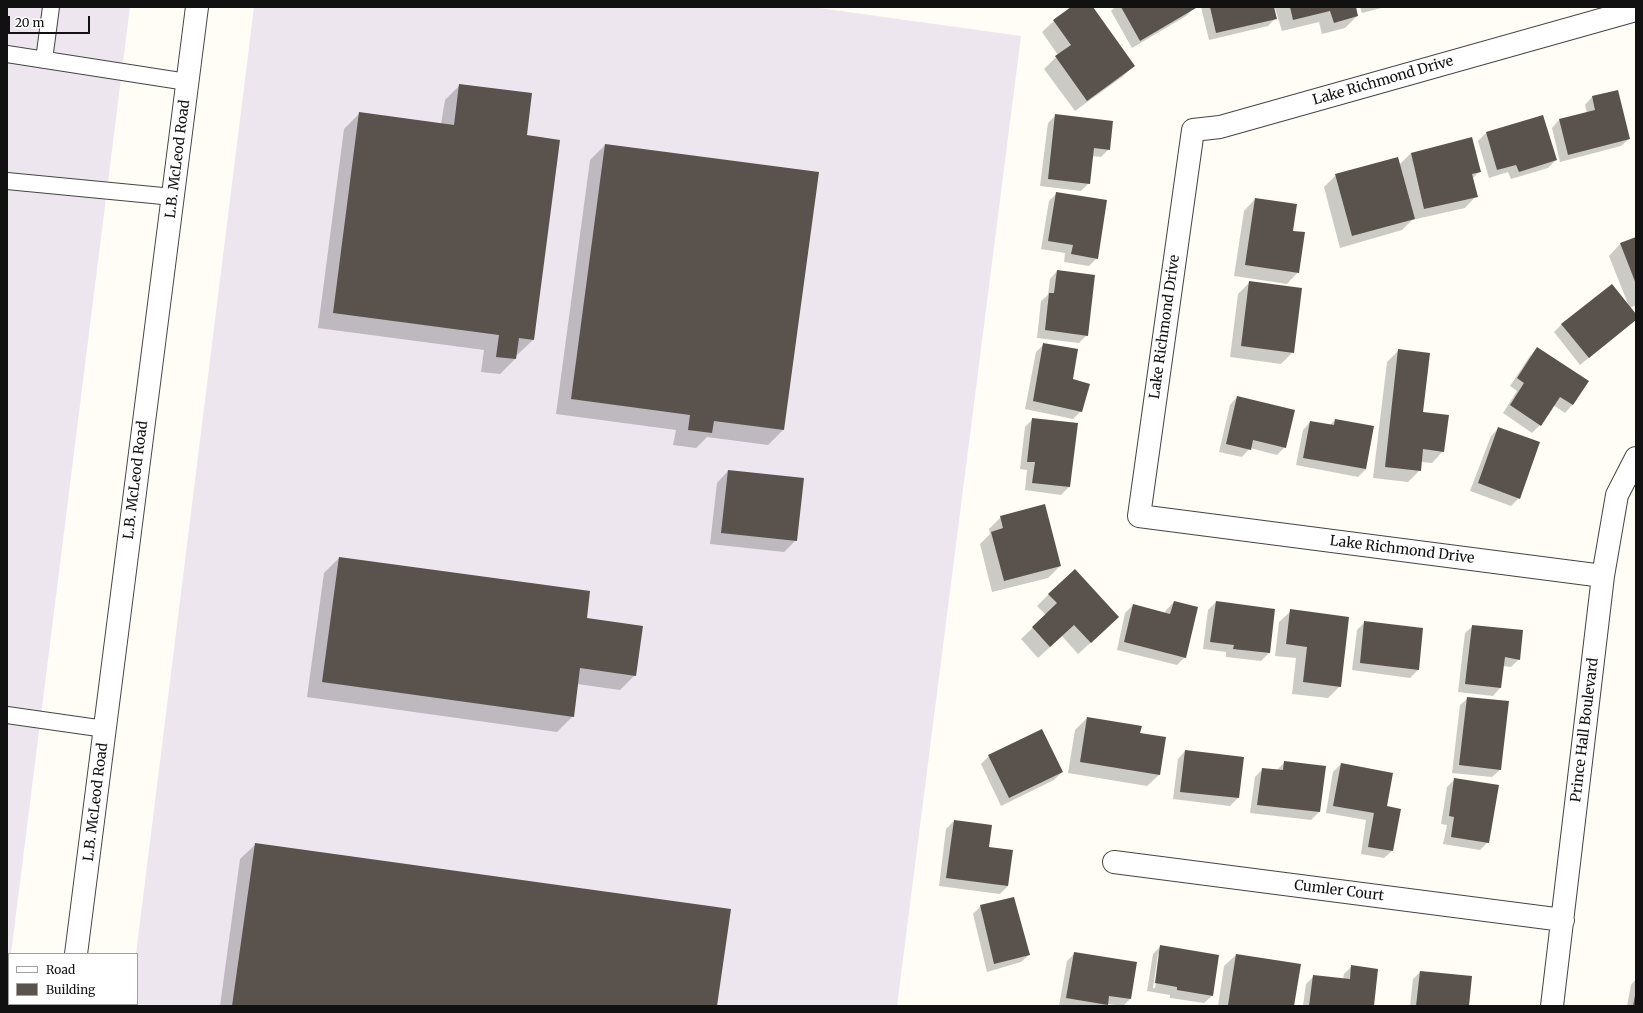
<!DOCTYPE html>
<style>
body{margin:0}
#map{position:relative;width:1643px;height:1013px;overflow:hidden;background:#fffdf5;font-family:Merriweather,serif}
canvas{display:block}
.frame{position:absolute;inset:0;border:8px solid #111;pointer-events:none}
.legend{position:absolute;left:8px;top:953px;width:130px;height:52px;box-sizing:border-box;background:#fff;border:1px solid #a0a0a0;margin:0;padding:5px 7px;list-style:none;font-size:12px;color:#111}
.legend li{display:flex;align-items:center;gap:8px;height:20px}
.legend b{width:20px;border:1px solid #a0a0a0}
.scale{position:absolute;left:8px;top:16px;width:82px;height:18px;box-sizing:border-box;border:2px solid #111;border-top:0;padding-left:5px;font-size:12px;line-height:14px;white-space:nowrap;color:#111;-webkit-text-stroke:3px #fff;paint-order:stroke}
</style>
<div id="map">
<canvas width="1643" height="1013"></canvas>
<div class="frame"></div>
<ul class="legend">
<li><b style="height:5px;background:#fff"></b>Road</li>
<li><b style="height:11px;background:#5a524d"></b>Building</li>
</ul>
<div class="scale">20 m</div>
</div>
<script>
const c = document.querySelector('canvas').getContext('2d');
c.lineJoin = 'round';
function fill(path, color) {
  c.fillStyle = color;
  c.fill(path, 'evenodd');
}
function toPath(rows) {
  const path = new Path2D();
  for (const r of rows) {
    path.moveTo(r[0], r[1]);
    for (let i = 2; i < r.length; i += 2) path.lineTo(r[i], r[i + 1]);
  }
  return path;
}
function stroke(path, color, width, dash) {
  c.strokeStyle = color;
  c.lineWidth = width;
  c.lineCap = dash ? 'butt' : 'round';
  c.setLineDash(dash || []);
  c.stroke(path);
}
function label(font, color, halo, rows, align = 'center') {
  c.font = font + ' Merriweather,serif';
  c.lineWidth = 4;
  c.setLineDash([]);
  c.textBaseline = 'middle';
  c.strokeStyle = halo;
  c.fillStyle = color;
  for (const [text, x, y, turn = 0] of rows) {
    c.save();
    c.translate(x, y);
    c.rotate((+turn || 0) * Math.PI / 180);
    c.textAlign = isNaN(turn) ? turn : align;
    if (halo) c.strokeText(text, 0, 0);
    c.fillText(text, 0, 0);
    c.restore();
  }
}
const industrial = toPath([
 [7,7,130,7,11,954,9,954,7,983],
 [254,7,812,7,1021,36,897,1006,130,1006,130,1004,137,1004,136,954]
]);
const shadow = toPath([
 [1072,7,1092,7,1134,66,1122,77,1075,111,1044,69,1058,55,1042,32,1054,21],
 [1115,7,1194,7,1194,8,1186,16,1132,48,1111,11],
 [1201,7,1355,7,1357,16,1345,28,1322,34,1319,22,1282,31,1275,8,1274,8,1276,18,1268,26,1209,40],
 [1360,7,1385,7,1362,13],
 [460,85,526,136,533,340,517,355,516,355,515,359,500,374,481,372,484,350,318,328,344,129,360,113,441,124,445,100],
 [1592,97,1629,139,1621,146,1560,162,1552,128,1559,120,1587,113,1585,105],
 [1056,115,1109,149,1101,157,1092,156,1089,183,1081,191,1040,186,1048,123],
 [1542,116,1556,160,1548,168,1511,179,1508,172,1489,178,1478,141,1486,133],
 [1471,139,1479,172,1472,179,1476,196,1465,208,1412,220,1402,230,1340,248,1324,187,1336,175,1399,165,1411,153],
 [605,145,818,173,783,430,768,445,707,437,696,448,673,445,676,430,556,414,590,160],
 [1057,193,1097,258,1089,266,1064,262,1065,253,1041,249,1049,201],
 [1255,199,1292,232,1298,272,1287,284,1234,276,1244,211],
 [1636,238,1636,305,1630,308,1636,315,1636,319,1580,365,1554,332,1562,324,1628,304,1609,256,1620,244],
 [1057,271,1087,335,1079,343,1037,338,1041,301,1048,295,1050,279],
 [1250,282,1293,352,1281,364,1230,357,1238,294],
 [1044,344,1081,411,1073,419,1025,409,1036,352],
 [1537,349,1588,382,1572,405,1565,413,1553,405,1540,425,1532,433,1503,413,1517,391,1510,386,1530,356],
 [1399,350,1422,413,1443,451,1432,463,1421,462,1420,470,1408,482,1373,478,1387,362],
 [1237,397,1285,447,1277,455,1250,448,1242,457,1219,452,1230,405],
 [1033,419,1069,487,1061,495,1025,490,1027,470,1020,469,1025,427],
 [1335,420,1366,469,1358,477,1296,465,1303,430,1310,422,1330,425],
 [1499,428,1519,498,1511,506,1470,491,1491,436],
 [728,471,796,540,784,552,710,544,717,483],
 [1001,517,1060,566,1048,578,992,592,980,544,990,534,989,529],
 [339,558,586,619,635,675,620,690,577,684,573,716,557,732,307,697,324,573],
 [1049,594,1106,629,1078,654,1062,636,1038,658,1021,639,1046,615,1037,606],
 [1174,602,1185,657,1177,665,1117,650,1125,613,1133,605,1165,613,1166,610],
 [1216,602,1274,610,1269,653,1261,661,1226,657,1226,652,1203,649,1208,610],
 [1291,611,1340,686,1328,698,1292,694,1296,658,1275,656,1279,622],
 [1365,622,1422,629,1418,670,1410,678,1352,670,1357,630],
 [1473,626,1519,659,1511,667,1503,666,1500,688,1493,696,1458,692,1465,633],
 [1468,698,1500,770,1492,777,1452,773,1460,705],
 [1087,718,1159,775,1147,786,1068,773,1075,730],
 [1185,751,1238,798,1230,806,1173,799,1178,759],
 [989,756,1062,772,1054,780,1001,806,981,764],
 [1285,762,1319,812,1311,820,1250,813,1255,777,1263,769,1277,770],
 [1341,764,1386,807,1392,851,1384,858,1361,854,1366,820,1326,813,1333,772],
 [1455,779,1488,842,1480,850,1443,844,1447,825,1441,824,1447,787],
 [954,821,988,848,1012,851,1008,886,1000,894,939,886,946,829],
 [256,844,716,1006,220,1006,240,859],
 [981,906,1029,955,1021,962,987,972,973,914],
 [1161,946,1212,996,1204,1003,1170,998,1170,995,1147,991,1153,954],
 [1158,954,1160,954,1155,988,1153,988],
 [1075,953,1130,999,1123,1006,1107,1004,1105,1006,1059,1006,1067,961],
 [1236,955,1293,1006,1218,1006,1224,966],
 [1352,966,1373,1006,1303,1006,1306,984,1314,976,1343,979,1344,974],
 [1420,972,1468,1006,1410,1006,1413,979],
 [1636,979,1636,1006,1627,1006,1631,985]
]);
const building = toPath([
 [1071,7,1093,7,1135,66,1087,101,1055,56,1071,45,1053,20],
 [1121,7,1195,7,1196,8,1140,41],
 [1210,7,1274,7,1277,19,1216,33],
 [1290,7,1356,7,1358,16,1334,23,1330,11,1293,20],
 [459,84,532,93,527,135,560,140,534,340,519,338,516,359,496,357,499,335,333,313,359,112,454,125],
 [1618,90,1630,139,1568,155,1559,119,1595,110,1592,96],
 [1055,114,1113,121,1110,150,1094,148,1090,184,1048,179],
 [1543,115,1557,160,1519,172,1516,165,1497,170,1486,132],
 [1472,137,1481,172,1472,174,1478,197,1424,209,1411,153],
 [605,144,819,172,784,430,714,421,712,433,688,430,690,415,571,399],
 [1398,157,1415,219,1352,236,1335,174],
 [1056,192,1107,200,1098,259,1071,254,1073,245,1048,241],
 [1255,198,1297,204,1293,231,1305,232,1299,273,1245,265],
 [1636,237,1636,284,1620,243],
 [1057,270,1095,275,1088,336,1045,330,1049,293,1054,293],
 [1249,281,1302,288,1294,353,1241,346],
 [1612,284,1636,314,1636,320,1589,358,1561,324],
 [1043,343,1078,349,1073,379,1090,384,1082,412,1033,401],
 [1537,347,1589,381,1573,405,1560,397,1541,426,1510,405,1524,383,1517,378],
 [1398,349,1430,353,1423,412,1449,415,1444,452,1423,449,1421,471,1385,467],
 [1237,396,1295,410,1286,448,1253,440,1251,450,1226,444],
 [1032,418,1078,423,1070,487,1032,483,1035,462,1027,462],
 [1335,419,1374,426,1366,469,1303,458,1310,421,1334,425],
 [1498,427,1540,442,1520,499,1478,483],
 [728,470,804,478,797,541,721,533],
 [1045,504,1061,566,1004,581,991,532,1003,528,1000,516],
 [339,557,590,591,587,618,643,626,636,676,580,668,574,717,322,682],
 [1075,569,1119,617,1091,643,1074,625,1050,647,1032,627,1057,603,1048,594],
 [1174,601,1198,607,1186,658,1124,642,1133,604,1170,614],
 [1216,601,1275,609,1270,653,1233,649,1234,645,1210,642],
 [1290,609,1349,617,1341,687,1303,682,1307,647,1286,644],
 [1364,621,1423,628,1419,670,1360,663],
 [1472,625,1523,630,1520,660,1505,657,1501,688,1465,684],
 [1467,697,1509,701,1501,770,1459,765],
 [1087,717,1142,726,1140,733,1166,737,1160,775,1080,762],
 [1042,729,1063,772,1009,798,988,755],
 [1185,750,1244,757,1239,798,1180,792],
 [1284,761,1326,766,1320,812,1257,805,1262,768,1283,770],
 [1341,763,1393,773,1387,806,1401,809,1393,851,1368,847,1374,813,1333,806],
 [1454,778,1499,785,1489,843,1451,837,1454,817,1449,816],
 [954,820,992,825,989,847,1013,850,1008,886,946,878],
 [255,843,731,909,717,1006,232,1006],
 [1014,897,1030,955,994,964,980,905],
 [1160,945,1219,955,1213,996,1177,990,1177,987,1155,983],
 [1074,952,1137,962,1131,999,1109,996,1108,1005,1066,998],
 [1236,954,1301,964,1294,1006,1237,1006,1228,1005],
 [1351,965,1378,969,1374,1006,1309,1006,1313,975,1350,979],
 [1420,971,1472,976,1469,1006,1416,1006],
 [1635,995,1636,1006,1633,1006]
]);
const service = toPath([
 [7,54,187,82],
 [44,60,51,7],
 [7,181,173,197],
 [7,715,105,729],
 [7,974,9,975]
]);
const minor = toPath([
 [1603,576,1139,516,1193,130,1220,127,1636,10],
 [1114,862,1563,920],
 [1552,1006,1603,576,1617,495,1636,458]
]);
const tertiary = toPath([
 [76,954,197,7],
 [69,1006,70,1004]
]);
const streetNames = [
 ["Lake Richmond Drive",1383,81,-16],
 ["L.B. McLeod Road",178,159,-83],
 ["Lake Richmond Drive",1165,327,-82],
 ["L.B. McLeod Road",136,480,-83],
 ["Lake Richmond Drive",1402,550,7],
 ["Prince Hall Boulevard",1585,730,-83],
 ["L.B. McLeod Road",96,802,-83],
 ["Cumler Court",1339,891,7]
];
fill(industrial, '#eee6ef');
fill(shadow, '#0003');
fill(building, '#5a524d');
stroke(service, '#444', 18);
stroke(minor, '#444', 24);
stroke(tertiary, '#444', 24);
stroke(service, '#fff', 16);
stroke(minor, '#fff', 22);
stroke(tertiary, '#fff', 22);
label('14px', '#111', '#fff', streetNames);
</script>
